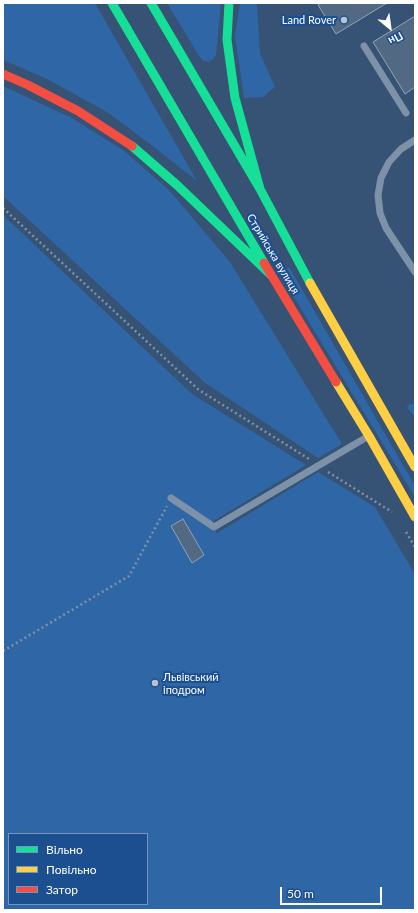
<!DOCTYPE html>
<meta charset="utf-8">
<style>
body{margin:0}
#map{position:relative;width:418px;height:913px;overflow:hidden;background:#365274;font-family:Lato,sans-serif}
canvas{display:block}
.frame{position:absolute;inset:0;border:4px solid #fff;pointer-events:none}
.legend{position:absolute;left:8px;top:833px;width:140px;height:72px;box-sizing:border-box;background:#1b4f8f;border:1px solid #7695bc;margin:0;padding:5px 7px;list-style:none;font-size:12px;color:#fff}
.legend li{display:flex;align-items:center;gap:8px;height:20px}
.legend b{width:20px;border:1px solid #7695bc}
.north{position:absolute;left:370px;top:8px;width:40px;height:40px;-webkit-text-stroke:3px #1b4f8f;paint-order:stroke;rotate:151deg;font-size:11px;font-weight:700;line-height:16px;text-align:center;color:#fff}
.north::after{content:'';display:block;margin:auto;width:14px;height:18px;background:#fff;clip-path:polygon(50% 0,100% 100%,50% 72%,0 100%)}
.scale{position:absolute;left:280px;top:887px;width:102px;height:18px;box-sizing:border-box;border:2px solid #fff;border-top:0;padding-left:5px;font-size:12px;line-height:14px;white-space:nowrap;color:#fff;-webkit-text-stroke:3px #1b4f8f;paint-order:stroke}
</style>
<div id="map">
<canvas width="418" height="913"></canvas>
<div class="frame"></div>
<ul class="legend">
<li><b style="height:5px;background:#16e098"></b>Вільно</li>
<li><b style="height:5px;background:#ffcf43"></b>Повільно</li>
<li><b style="height:5px;background:#f24e42"></b>Затор</li>
</ul>
<div class="north">Пн</div>
<div class="scale">50 m</div>
</div>
<script>
const c = document.querySelector('canvas').getContext('2d');
c.lineJoin = 'round';
function fill(path, color) {
  c.fillStyle = color;
  c.fill(path, 'evenodd');
}
function toPath(rows) {
  const path = new Path2D();
  for (const r of rows) {
    path.moveTo(r[0], r[1]);
    for (let i = 2; i < r.length; i += 2) path.lineTo(r[i], r[i + 1]);
  }
  return path;
}
function stroke(path, color, width, dash) {
  c.strokeStyle = color;
  c.lineWidth = width;
  c.lineCap = dash ? 'butt' : 'round';
  c.setLineDash(dash || []);
  c.stroke(path);
}
function label(font, color, halo, rows, align = 'center') {
  c.font = font + ' Lato,sans-serif';
  c.lineWidth = 4;
  c.setLineDash([]);
  c.textBaseline = 'middle';
  c.strokeStyle = halo;
  c.fillStyle = color;
  for (const [text, x, y, turn = 0] of rows) {
    c.save();
    c.translate(x, y);
    c.rotate((+turn || 0) * Math.PI / 180);
    c.textAlign = isNaN(turn) ? turn : align;
    if (halo) c.strokeText(text, 0, 0);
    c.fillText(text, 0, 0);
    c.restore();
  }
}
const green = toPath([
 [3,3,95,3,197,181,150,144,107,112,47,79,3,60],
 [167,3,221,3,216,55,213,59,209,62,203,61,199,56],
 [240,3,257,3,260,53,275,87,263,97,244,98,235,36],
 [3,86,72,118,123,150,169,190,230,262,342,444,318,458,204,382,3,196],
 [3,215,192,394,306,465,212,522,217,533,318,472,375,507,415,574,415,910,3,910],
 [9,834,147,834,147,904,9,904],
 [289,267,415,486,415,497,280,274],
 [410,404,415,405,415,417,409,410,407,407]
]);
const building = toPath([
 [322,3,387,3,336,34,318,5,322,3],
 [415,16,415,87,405,94,373,42,415,16],
 [183,519,204,555,192,563,171,526,183,519]
]);
const path = toPath([
 [3,208,199,390,309,459],
 [328,472,392,512],
 [406,532,415,547],
 [3,651,129,576,167,506]
]);
const lane = toPath([
 [364,46,406,113],
 [415,140,401,149,389,162,381,178,378,195,380,213,386,228,415,272],
 [171,498,214,527,367,437]
]);
const fast = toPath([
 [112,3,264,263],
 [151,3,260,189,310,283],
 [229,3,227,40,235,98,260,189],
 [132,146,177,185,271,275]
]);
const slow = toPath([
 [310,283,415,467],
 [336,382,369,436,415,517]
]);
const jam = toPath([
 [3,74,28,85,78,111,132,146],
 [264,263,336,382]
]);
const markers = [
 [344,20,4,"#b9c2ce"],
 [155,683,4,"#b9c2ce"]
];
const poiNames = [
 ["Land Rover",336,20],
 ["Львівський",163,677,"left"],
 ["іподром",163,690,"left"]
];
const streetNames = [
 ["Стрийська вулиця",273,254,59]
];
fill(green, '#2f66a5');
fill(building, '#526984');
stroke(building, '#92a2b6', 1);
stroke(path, '#7d92a8', 2.5, [2, 3]);
stroke(lane, '#7d92a8', 7);
stroke(fast, '#16e098', 9);
stroke(slow, '#ffcf43', 9);
stroke(jam, '#f24e42', 9);
for (const [x, y, r, color] of markers) {
  const dot = new Path2D();
  dot.arc(x, y, r, 0, 2 * Math.PI);
  c.fillStyle = color;
  c.fill(dot);
  stroke(dot, '#1b4f8f', 1.5);
}
label('11px', '#fff', '#1b4f8f', poiNames, 'right');
label('11px', '#fff', '#1b4f8f', streetNames);
</script>
